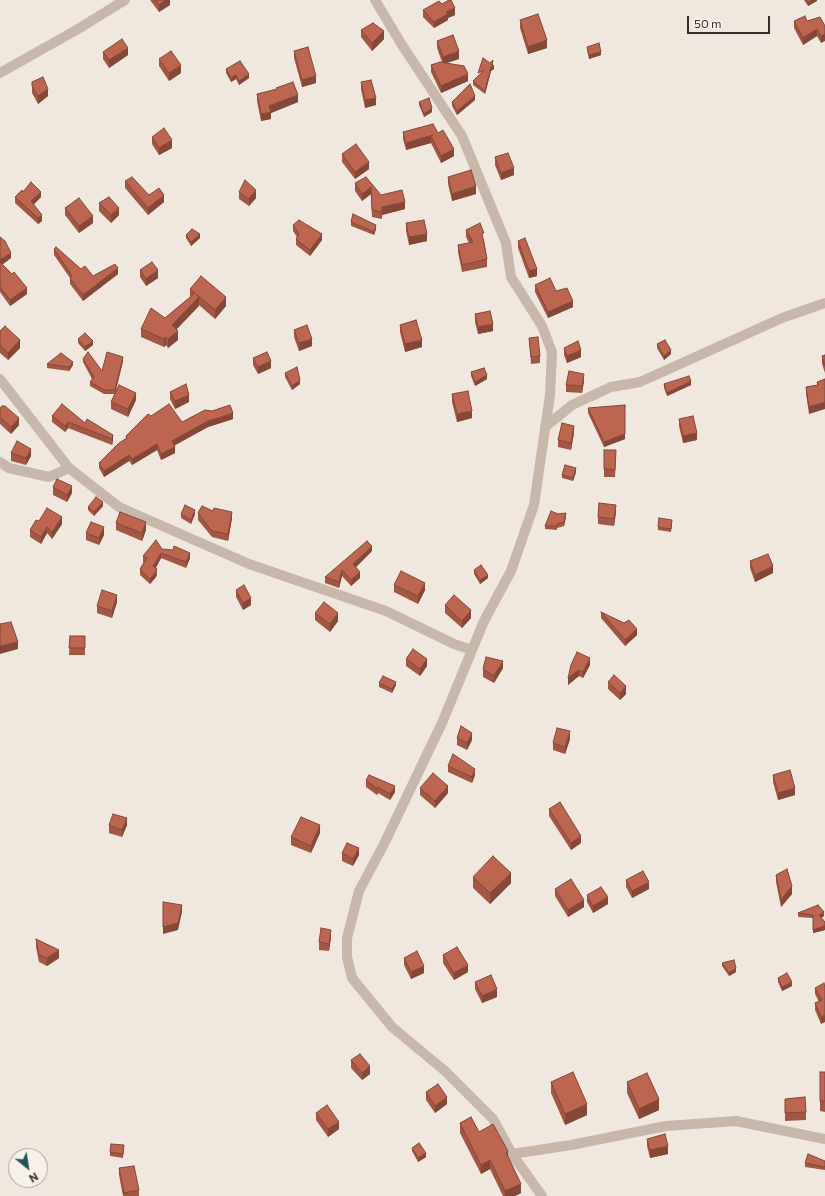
<!DOCTYPE html>
<style>
body{margin:0}
#map{position:relative;width:825px;height:1196px;overflow:hidden;background:#f0e7de;font-family:Commissioner,sans-serif}
canvas{display:block}
.north{position:absolute;left:8px;top:1148px;width:40px;height:40px;box-sizing:border-box;background:#f8f1ea;border:1px solid #aaa39d;border-radius:50%;rotate:150deg;font-size:11px;font-weight:700;line-height:16px;text-align:center;color:#362d29}
.north::after{content:'';display:block;margin:auto;width:14px;height:18px;background:#225354;clip-path:polygon(50% 0,100% 100%,50% 72%,0 100%)}
.scale{position:absolute;left:687px;top:16px;width:83px;height:18px;box-sizing:border-box;border:2px solid #362d29;border-top:0;padding-left:5px;font-size:12px;line-height:14px;white-space:nowrap;color:#362d29;-webkit-text-stroke:3px #f8f1ea;paint-order:stroke}
</style>
<div id="map">
<canvas width="825" height="1196"></canvas>
<div class="north">N</div>
<div class="scale">50 m</div>
</div>
<script>
const c = document.querySelector('canvas').getContext('2d');
c.lineJoin = 'round';
function toPath(rows) {
  const path = new Path2D();
  for (const r of rows) {
    path.moveTo(r[0], r[1]);
    for (let i = 2; i < r.length; i += 2) path.lineTo(r[i], r[i + 1]);
  }
  return path;
}
function stroke(path, color, width, dash) {
  c.strokeStyle = color;
  c.lineWidth = width;
  c.lineCap = dash ? 'butt' : 'round';
  c.setLineDash(dash || []);
  c.stroke(path);
}
function fill(path, color) {
  c.fillStyle = color;
  c.fill(path, 'evenodd');
}
const minor = toPath([
 [375,0,402,45,462,136,506,243,511,277,542,326,552,352,550,395,534,505,511,571,484,621,472,650],
 [0,73,78,29,125,0],
 [0,379,69,468,119,507,249,564,386,611,454,644,472,650,442,723,384,844,359,891,347,938,347,957,352,978,392,1027,445,1071,493,1119,512,1154,571,1145,666,1126,736,1121,825,1139],
 [545,427,572,405,611,387,640,382,782,318,825,303],
 [0,462,9,468,49,477,69,468],
 [512,1154,542,1196]
]);
const wall = toPath([
 [150,0,170,0,170,5,159,12],
 [804,0,817,0,817,1,808,6],
 [442,4,455,15,448,18,448,20,434,28,423,17,423,10],
 [520,20,547,48,528,54,520,28],
 [794,21,807,21,825,26,821,43,817,36,803,45,794,28],
 [361,30,384,39,372,51,361,37],
 [437,41,459,59,447,63,468,81,441,93,431,72,431,65,442,62,437,48],
 [587,47,601,55,589,59,587,50],
 [294,51,316,83,302,87,294,58],
 [103,52,128,55,109,68,103,59],
 [159,59,181,73,169,81,159,66],
 [490,63,493,64,494,69,491,71,485,94,473,85,473,81],
 [226,69,249,78,239,85,236,79,231,82,226,73],
 [32,82,48,96,38,104,32,93],
 [361,82,376,105,365,108,361,89],
 [276,88,298,102,271,113,271,119,261,121,257,101,257,94,276,90],
 [475,100,457,115,452,106,452,102],
 [419,102,432,112,424,117,419,105],
 [403,132,438,133,454,156,441,163,431,143,406,150,403,139],
 [152,137,172,148,159,155,152,144],
 [342,154,369,169,355,179,342,162],
 [495,157,514,175,501,180,495,165],
 [448,177,476,194,452,201,448,184],
 [125,181,149,195,164,202,148,215,125,188],
 [355,183,381,195,405,209,382,215,382,219,372,217,371,194,362,201,355,191],
 [23,192,41,197,33,205,42,221,38,224,15,203,15,197],
 [239,192,256,198,249,206,239,199],
 [99,203,119,215,111,223,99,211],
 [65,208,93,223,79,233,65,215],
 [351,222,376,229,374,235,351,226],
 [406,223,427,241,409,245,406,231],
 [293,225,322,240,310,256,296,245,296,239,297,237,293,231],
 [466,230,484,240,487,259,487,267,462,272,458,252,458,245,469,243,466,237],
 [186,235,200,238,191,246,186,238],
 [0,237,11,258,2,265,27,294,10,306,0,292],
 [518,241,537,276,529,278,518,248],
 [54,249,81,269,93,276,118,274,83,301,70,284,70,278,54,255],
 [140,270,158,278,146,286,140,277],
 [535,285,556,291,573,307,548,318,535,292],
 [190,289,226,306,215,319,199,305,176,330,178,340,168,348,166,345,164,347,141,337,141,329,165,318,190,297],
 [475,314,493,331,478,334,475,322],
 [400,325,422,347,405,352,400,332],
 [294,330,312,346,299,351,294,337],
 [0,331,20,348,8,360,0,353],
 [529,338,540,356,540,363,531,364],
 [78,339,93,345,85,351,78,343],
 [657,344,671,354,664,360,657,348],
 [564,348,581,357,567,363,564,355],
 [825,355,825,373,822,364,822,356],
 [253,358,271,368,258,374,253,365],
 [83,359,102,371,123,361,115,394,104,394,90,386,90,382,92,379,83,362],
 [47,364,73,365,69,371,47,368],
 [471,372,487,379,475,386,471,376],
 [285,373,300,384,292,390,285,377],
 [825,379,809,414,806,394,806,387,817,385,817,382],
 [584,381,582,393,566,392,566,385],
 [664,384,691,385,667,396,664,388],
 [170,392,189,402,175,409,170,399],
 [452,394,472,418,457,422,452,402],
 [136,400,128,417,111,409,111,402],
 [0,408,19,425,11,434,0,424],
 [588,408,625,439,604,447,588,413],
 [52,416,85,423,113,435,113,441,112,445,68,428,65,432,52,422],
 [151,416,182,422,233,419,208,427,174,445,175,453,161,460,157,450,132,465,129,461,104,477,99,468,99,463,126,439,126,436],
 [679,419,697,440,683,443,679,426],
 [574,433,571,450,558,447,558,440],
 [11,453,31,456,26,465,11,461],
 [616,457,615,477,604,477,604,469],
 [576,472,573,481,562,478,562,475],
 [53,487,72,493,67,502,53,495],
 [103,506,94,516,88,510,88,507],
 [213,511,232,518,228,541,212,537,198,520,198,513],
 [616,512,614,526,598,524,598,517],
 [181,514,195,514,191,524,181,518],
 [566,517,564,526,557,528,557,530,545,529,545,526],
 [39,521,62,524,52,539,47,533,41,544,30,537,30,530],
 [116,523,146,530,142,541,116,530],
 [672,524,671,532,658,530,658,527],
 [86,533,104,535,99,545,86,540],
 [162,549,190,558,186,568,161,558,156,568,157,575,156,577,150,584,140,575,140,569,144,563,143,562,143,556],
 [372,551,356,567,360,578,351,586,342,576,339,588,325,583,325,577],
 [750,561,773,573,755,582,750,568],
 [474,570,488,578,480,584,474,574],
 [394,585,425,590,418,604,394,592],
 [236,590,251,605,243,610,236,597],
 [117,602,112,618,97,613,97,606],
 [445,605,471,618,462,628,445,613],
 [601,612,637,635,625,646,601,618],
 [315,613,338,621,330,632,315,620],
 [70,636,85,636,85,655,69,655],
 [406,659,427,666,420,676,406,666],
 [571,665,590,665,583,678,579,676,568,685],
 [503,668,494,683,483,677,483,669],
 [608,682,626,694,620,700,608,689],
 [379,683,396,685,392,693,379,687],
 [457,738,472,740,467,750,457,745],
 [570,739,565,754,553,750,553,743],
 [448,766,475,775,472,783,448,772],
 [773,775,795,795,778,800,773,782],
 [366,780,395,792,390,800,378,793,377,795,366,787],
 [420,788,448,793,435,808,420,795],
 [549,809,581,843,571,850,549,816],
 [109,825,127,825,122,837,109,833],
 [320,833,311,853,291,845,291,837],
 [342,853,359,855,353,866,342,861],
 [776,875,792,894,781,907,776,882],
 [473,877,511,883,490,904,473,888],
 [626,880,649,889,632,898,626,887],
 [555,889,584,907,568,917,555,896],
 [587,895,608,904,593,913,587,902],
 [798,913,824,916,821,918,825,922,825,930,813,933,813,918,798,917],
 [331,937,329,951,319,950,319,942],
 [36,939,59,958,47,966,39,962,36,947],
 [443,955,468,972,454,980,443,963],
 [404,958,424,973,411,979,404,965],
 [722,963,736,972,729,976,722,966],
 [778,978,792,986,782,991,778,982],
 [475,982,497,997,482,1003,475,989],
 [815,988,825,988,821,1024,815,1010,815,1003,819,1002,815,994],
 [351,1060,370,1074,362,1080,351,1068],
 [820,1072,825,1072,825,1112,820,1111],
 [551,1082,587,1115,565,1125,551,1093],
 [627,1082,659,1110,639,1119,627,1093],
 [426,1092,447,1104,435,1113,426,1100],
 [785,1099,806,1112,806,1120,785,1121],
 [316,1113,339,1129,328,1137,316,1120],
 [460,1123,479,1132,508,1158,521,1193,515,1196,503,1196,490,1169,481,1174,460,1133],
 [647,1139,668,1154,650,1158,647,1146],
 [412,1148,426,1157,418,1162,412,1151],
 [124,1149,123,1158,110,1156,110,1152],
 [825,1161,825,1170,805,1167,805,1163],
 [119,1168,139,1190,139,1196,123,1196,119,1175]
]);
const shadedWall = toPath([
 [166,0,170,0,170,5,159,12,159,5],
 [812,0,817,0,817,1,808,6,808,3],
 [455,8,455,15,448,18,448,20,434,28,434,22,446,12],
 [817,29,817,36,803,45,803,38],
 [384,31,384,39,372,51,372,43],
 [825,34,825,41,821,43,821,36],
 [547,40,547,48,528,54,528,47],
 [128,48,128,55,109,68,109,60],
 [459,51,459,59,443,64,443,57],
 [601,52,601,55,589,59,589,55],
 [493,60,493,66,494,66,494,69,491,71,485,94,485,91],
 [181,65,181,73,169,81,169,73],
 [249,74,249,78,239,85,239,81],
 [468,74,468,81,441,93,441,86],
 [236,75,236,79,231,82,231,78],
 [316,76,316,83,302,87,302,80],
 [48,89,48,96,38,104,38,96],
 [298,95,298,102,271,113,271,119,261,121,261,114,269,106],
 [475,96,475,100,457,115,457,111],
 [376,98,376,105,365,108,365,100],
 [432,108,432,112,424,117,424,114],
 [433,135,431,136,431,143,406,150,406,143],
 [172,140,172,148,159,155,159,148],
 [454,149,454,156,441,163,441,156],
 [369,162,369,169,355,179,355,172],
 [514,168,514,175,501,180,501,173],
 [476,186,476,194,452,201,452,194],
 [371,187,371,194,362,201,362,194],
 [256,190,256,198,249,206,249,199],
 [41,192,41,197,31,207,31,201],
 [164,195,164,202,148,215,148,208],
 [405,202,405,209,382,215,382,207],
 [119,208,119,215,111,223,111,215],
 [42,215,42,221,38,224,38,218],
 [93,216,93,223,79,233,79,226],
 [376,225,376,229,374,235,374,232],
 [200,234,200,238,191,246,191,242],
 [322,234,322,240,310,256,310,250],
 [427,234,427,241,409,245,409,237],
 [11,253,11,258,0,266,0,260],
 [118,268,118,274,83,301,83,295],
 [537,269,537,276,529,278,529,271],
 [158,270,158,278,146,286,146,279],
 [27,288,27,294,10,306,10,300],
 [199,297,199,306,172,334,172,325],
 [226,297,226,306,215,319,215,310],
 [573,301,573,307,548,318,548,312],
 [493,324,493,331,478,334,478,327],
 [178,331,178,340,168,348,168,339],
 [166,337,166,345,164,347,164,339],
 [312,339,312,346,299,351,299,343],
 [20,340,20,348,8,360,8,353],
 [422,340,422,347,405,352,405,344],
 [93,341,93,345,85,351,85,347],
 [581,350,581,357,567,363,567,356],
 [671,350,671,354,664,360,664,356],
 [123,357,123,361,115,394,115,390],
 [271,361,271,368,258,374,258,367],
 [73,362,73,365,69,371,69,367],
 [584,374,584,381,582,393,582,386],
 [487,375,487,379,475,386,475,382],
 [300,380,300,384,292,390,292,386],
 [691,381,691,385,667,396,667,393],
 [136,393,136,400,128,417,128,409],
 [189,395,189,402,175,409,175,401],
 [825,402,825,409,809,414,809,407],
 [472,411,472,418,457,422,457,414],
 [233,413,233,419,208,427,172,447,172,441,208,421],
 [19,418,19,425,11,434,11,427],
 [68,422,68,428,65,432,65,426],
 [574,426,574,433,571,450,571,443],
 [697,433,697,440,683,443,683,436],
 [625,434,625,439,604,447,604,442],
 [113,435,113,441,112,445,112,439],
 [157,444,157,450,132,465,132,459],
 [175,447,175,453,161,460,161,454],
 [31,449,31,456,26,465,26,458],
 [129,455,129,461,104,477,104,471],
 [576,468,576,472,573,481,573,478],
 [72,486,72,493,67,502,67,495],
 [103,502,103,506,94,516,94,512],
 [616,505,616,512,614,526,614,519],
 [195,510,195,514,191,524,191,520],
 [232,512,232,518,228,541,228,534],
 [566,513,566,517,564,526,564,522],
 [62,517,62,524,52,539,52,532],
 [146,522,146,530,142,541,142,533],
 [47,527,47,533,41,544,41,537],
 [104,527,104,535,99,545,99,538],
 [372,546,372,551,353,570,353,564],
 [161,553,161,558,153,572,153,566],
 [190,553,190,558,186,568,186,562],
 [773,566,773,573,755,582,755,575],
 [157,569,156,577,150,584,150,579],
 [342,570,342,576,339,588,339,582],
 [360,572,360,578,351,586,351,580],
 [488,575,488,578,480,584,480,580],
 [425,583,425,590,418,604,418,596],
 [117,595,117,602,112,618,112,611],
 [251,598,251,605,243,610,243,603],
 [471,610,471,618,462,628,462,621],
 [338,613,338,621,330,632,330,624],
 [637,629,637,635,625,646,625,640],
 [18,642,18,649,0,654,0,646],
 [590,658,590,665,583,678,583,672],
 [427,659,427,666,420,676,420,669],
 [503,661,503,668,494,683,494,676],
 [579,670,579,676,568,685,568,678],
 [396,682,396,685,392,693,392,689],
 [626,686,626,694,620,700,620,693],
 [570,731,570,739,565,754,565,747],
 [472,733,472,740,467,750,467,743],
 [475,769,475,775,472,783,472,777],
 [395,786,395,792,390,800,390,794],
 [448,786,448,793,435,808,435,801],
 [378,787,378,793,377,795,377,789],
 [795,788,795,795,778,800,778,793],
 [127,818,127,825,122,837,122,830],
 [320,825,320,833,311,853,311,846],
 [581,836,581,843,571,850,571,843],
 [359,848,359,855,353,866,353,859],
 [511,873,511,883,490,904,490,893],
 [649,882,649,889,632,898,632,891],
 [792,886,792,894,781,907,781,900],
 [608,897,608,904,593,913,593,906],
 [584,900,584,907,568,917,568,910],
 [182,905,182,912,178,930,163,934,163,927],
 [824,912,824,916,819,919,819,915],
 [825,926,825,930,813,933,813,930],
 [331,930,331,937,329,951,329,944],
 [59,950,59,958,47,966,47,958],
 [468,965,468,972,454,980,454,973],
 [424,966,424,973,411,979,411,972],
 [736,968,736,972,729,976,729,973],
 [792,982,792,986,782,991,782,987],
 [497,989,497,997,482,1003,482,996],
 [825,1015,825,1022,821,1024,821,1017],
 [370,1066,370,1074,362,1080,362,1073],
 [447,1097,447,1104,435,1113,435,1106],
 [659,1099,659,1110,639,1119,639,1109],
 [587,1104,587,1115,565,1125,565,1114],
 [339,1122,339,1129,328,1137,328,1129],
 [668,1146,668,1154,650,1158,650,1150],
 [508,1151,508,1160,506,1152],
 [426,1153,426,1157,418,1162,418,1158],
 [490,1160,490,1169,481,1174,481,1165],
 [521,1184,521,1193,515,1196,505,1196,505,1191]
]);
const building = toPath([
 [155,0,166,0,159,5,155,0],
 [449,0,451,0,455,8,446,12,448,14,434,22,423,10,439,1,442,4,449,0],
 [806,0,812,0,808,3,806,0],
 [538,14,547,40,528,47,520,20,538,14],
 [805,16,807,21,820,17,825,26,825,34,821,36,817,29,803,38,794,21,805,16],
 [373,23,384,31,372,43,361,30,373,23],
 [453,35,459,51,443,57,437,41,453,35],
 [122,39,128,48,109,60,103,52,122,39],
 [599,43,601,52,589,55,587,47,599,43],
 [308,47,316,76,302,80,294,51,308,47],
 [171,51,181,65,169,73,159,59,171,51],
 [483,58,490,63,493,60,492,65,494,66,491,67,485,91,473,81,484,70,478,73,483,58],
 [240,61,249,74,239,81,236,75,231,78,226,69,240,61],
 [440,62,464,66,468,74,441,86,431,65,440,62],
 [43,77,48,89,38,96,32,86,32,82,43,77],
 [371,80,376,98,365,100,361,82,371,80],
 [293,82,298,95,269,106,271,112,261,114,257,94,277,89,276,88,293,82],
 [470,84,475,96,457,111,452,102,470,84],
 [429,98,432,108,424,114,419,102,429,98],
 [433,124,438,133,443,130,454,149,441,156,431,136,433,135,406,143,403,132,433,124],
 [164,128,172,140,159,148,152,137,164,128],
 [356,144,369,162,355,172,342,154,356,144],
 [508,153,514,168,501,173,495,157,508,153],
 [471,170,476,186,452,194,448,177,471,170],
 [132,177,149,195,159,188,164,195,148,208,125,181,132,177],
 [366,177,381,195,402,190,405,202,382,207,382,212,372,210,371,187,362,194,355,183,366,177],
 [245,180,256,190,249,199,239,192,245,180],
 [31,182,41,192,31,201,42,215,38,218,15,197,22,190,23,192,31,182],
 [109,197,119,208,111,215,99,203,109,197],
 [79,198,93,216,79,226,65,208,79,198],
 [353,214,376,225,374,232,351,222,353,214],
 [299,220,322,234,310,250,296,239,299,234,293,225,299,220],
 [424,220,427,234,409,237,406,223,424,220],
 [480,223,484,233,482,233,487,259,462,265,458,245,473,242,466,230,480,223],
 [192,229,200,234,191,242,186,235,192,229],
 [0,237,5,241,11,253,0,260,0,237],
 [525,238,537,269,529,271,518,241,525,238],
 [56,247,81,269,85,266,93,276,115,264,118,268,83,295,70,278,72,276,54,249,56,247],
 [0,262,12,274,14,272,27,288,10,300,0,287,0,262],
 [152,262,158,270,146,279,140,270,152,262],
 [201,276,226,297,215,310,196,294,199,297,172,325,178,331,168,339,166,337,164,339,141,329,151,308,165,318,195,293,190,289,201,276],
 [550,278,556,291,567,288,573,301,548,312,535,285,550,278],
 [490,311,493,324,478,327,475,314,490,311],
 [416,320,422,340,405,344,400,325,416,320],
 [307,325,312,339,299,343,294,330,307,325],
 [5,326,20,340,8,353,0,345,0,331,5,326],
 [85,333,93,341,85,347,78,339,85,333],
 [538,337,540,356,531,357,529,338,538,337],
 [665,340,671,350,664,356,657,344,665,340],
 [578,341,581,350,567,356,564,348,578,341],
 [88,352,102,371,107,352,123,357,115,390,104,390,90,382,94,377,83,359,88,352],
 [267,352,271,361,258,367,253,358,267,352],
 [61,353,73,362,69,367,47,364,61,353],
 [825,355,825,366,822,356,825,355],
 [297,367,300,380,292,386,285,373,297,367],
 [484,368,487,375,475,382,471,372,484,368],
 [569,371,584,374,582,386,566,385,569,371],
 [689,376,691,381,667,393,664,384,689,376],
 [825,379,825,402,809,407,806,387,818,385,817,382,825,379],
 [186,384,189,395,175,401,170,392,186,384],
 [119,385,136,393,128,409,111,402,119,385],
 [468,391,472,411,457,414,452,394,468,391],
 [62,404,85,423,87,419,113,435,112,439,68,422,65,426,52,416,62,404],
 [169,404,182,422,205,410,212,411,230,405,233,413,208,421,172,441,175,447,161,454,157,444,132,459,129,455,104,471,99,463,119,443,127,438,126,436,148,414,151,416,169,404],
 [625,405,625,434,604,442,588,408,625,405],
 [2,406,5,406,19,418,11,427,0,417,0,408,2,406],
 [693,416,697,433,683,436,679,419,693,416],
 [562,423,574,426,571,443,558,440,562,423],
 [17,441,31,449,26,458,11,453,17,441],
 [604,450,616,450,615,470,604,469,604,450],
 [565,465,576,468,573,478,562,475,565,465],
 [57,479,72,486,67,495,53,487,57,479],
 [96,497,103,502,94,512,88,507,96,497],
 [599,503,616,505,614,519,598,517,599,503],
 [185,505,195,510,191,520,181,514,185,505],
 [202,506,213,511,214,508,232,512,228,534,212,531,198,513,202,506],
 [47,508,62,517,52,532,47,527,41,537,30,530,36,520,39,521,47,508],
 [551,511,558,514,566,513,564,522,557,524,557,526,545,526,551,511],
 [120,512,146,522,142,533,116,523,120,512],
 [659,518,672,520,671,529,658,527,659,518],
 [91,522,104,527,99,538,86,533,91,522],
 [156,540,162,549,173,550,174,546,190,553,186,562,161,553,153,566,157,569,156,572,150,579,140,569,147,558,143,556,156,540],
 [367,541,372,546,353,564,360,572,351,580,342,570,339,582,325,577,367,541],
 [768,554,773,566,755,575,750,561,768,554],
 [481,565,488,575,480,580,474,570,481,565],
 [401,571,425,583,418,596,394,585,401,571],
 [244,585,251,598,243,603,236,590,244,585],
 [102,590,117,595,112,611,97,606,102,590],
 [454,595,471,610,462,621,445,605,454,595],
 [324,602,338,613,330,624,315,613,324,602],
 [601,612,624,623,629,620,637,629,625,640,601,612],
 [11,622,18,642,0,646,0,624,11,622],
 [70,636,85,636,85,648,69,648,70,636],
 [413,649,427,659,420,669,406,659,413,649],
 [577,652,590,658,583,672,579,670,568,678,571,665,577,652],
 [486,657,503,661,494,676,483,669,486,657],
 [614,675,626,686,620,693,608,682,614,675],
 [383,676,396,682,392,689,379,683,383,676],
 [461,726,472,733,467,743,457,738,461,726],
 [557,728,570,731,565,747,553,743,557,728],
 [453,754,475,769,472,777,448,766,453,754],
 [790,770,795,788,778,793,773,775,790,770],
 [433,773,448,786,435,801,420,788,433,773],
 [369,775,395,786,390,794,378,787,377,789,366,780,369,775],
 [560,802,581,836,571,843,549,809,560,802],
 [113,814,127,818,122,830,109,825,113,814],
 [301,817,320,825,311,846,291,837,301,817],
 [347,843,359,848,353,859,342,853,347,843],
 [493,856,511,873,490,893,473,877,493,856],
 [787,869,792,886,781,900,776,875,787,869],
 [643,871,649,882,632,891,626,880,643,871],
 [571,879,584,900,568,910,555,889,571,879],
 [601,887,608,897,593,906,587,895,601,887],
 [163,902,182,905,178,923,163,927,163,902],
 [818,905,824,912,819,915,825,922,825,926,813,930,813,915,798,913,818,905],
 [321,928,331,930,329,944,319,942,321,928],
 [36,939,59,950,47,958,39,955,36,939],
 [457,947,468,965,454,973,443,955,457,947],
 [417,951,424,966,411,972,404,958,417,951],
 [734,960,736,968,729,973,722,963,734,960],
 [787,973,792,982,782,987,778,978,787,973],
 [491,975,497,989,482,996,475,982,491,975],
 [824,983,825,988,825,1015,821,1017,815,1003,822,1000,815,988,824,983],
 [360,1054,370,1066,362,1073,351,1060,360,1054],
 [573,1072,587,1104,565,1114,551,1082,573,1072],
 [820,1072,825,1072,825,1101,820,1101,820,1072],
 [647,1073,659,1099,639,1109,627,1082,647,1073],
 [438,1084,447,1097,435,1106,426,1092,438,1084],
 [805,1097,806,1112,785,1113,785,1099,805,1097],
 [327,1105,339,1122,328,1129,316,1113,327,1105],
 [471,1117,479,1132,493,1124,508,1151,506,1152,521,1184,505,1191,490,1160,481,1165,460,1123,471,1117],
 [665,1134,668,1146,650,1150,647,1139,665,1134],
 [419,1143,426,1153,418,1158,412,1148,419,1143],
 [111,1144,124,1145,123,1154,110,1152,111,1144],
 [808,1154,825,1161,825,1167,805,1163,808,1154],
 [134,1166,139,1190,124,1193,119,1168,134,1166]
]);
stroke(minor, '#c8b7ab', 10);
fill(wall, '#a25745');
fill(shadedWall, '#844738');
fill(building, '#bc6550');
stroke(building, '#844738', 1);
</script>
